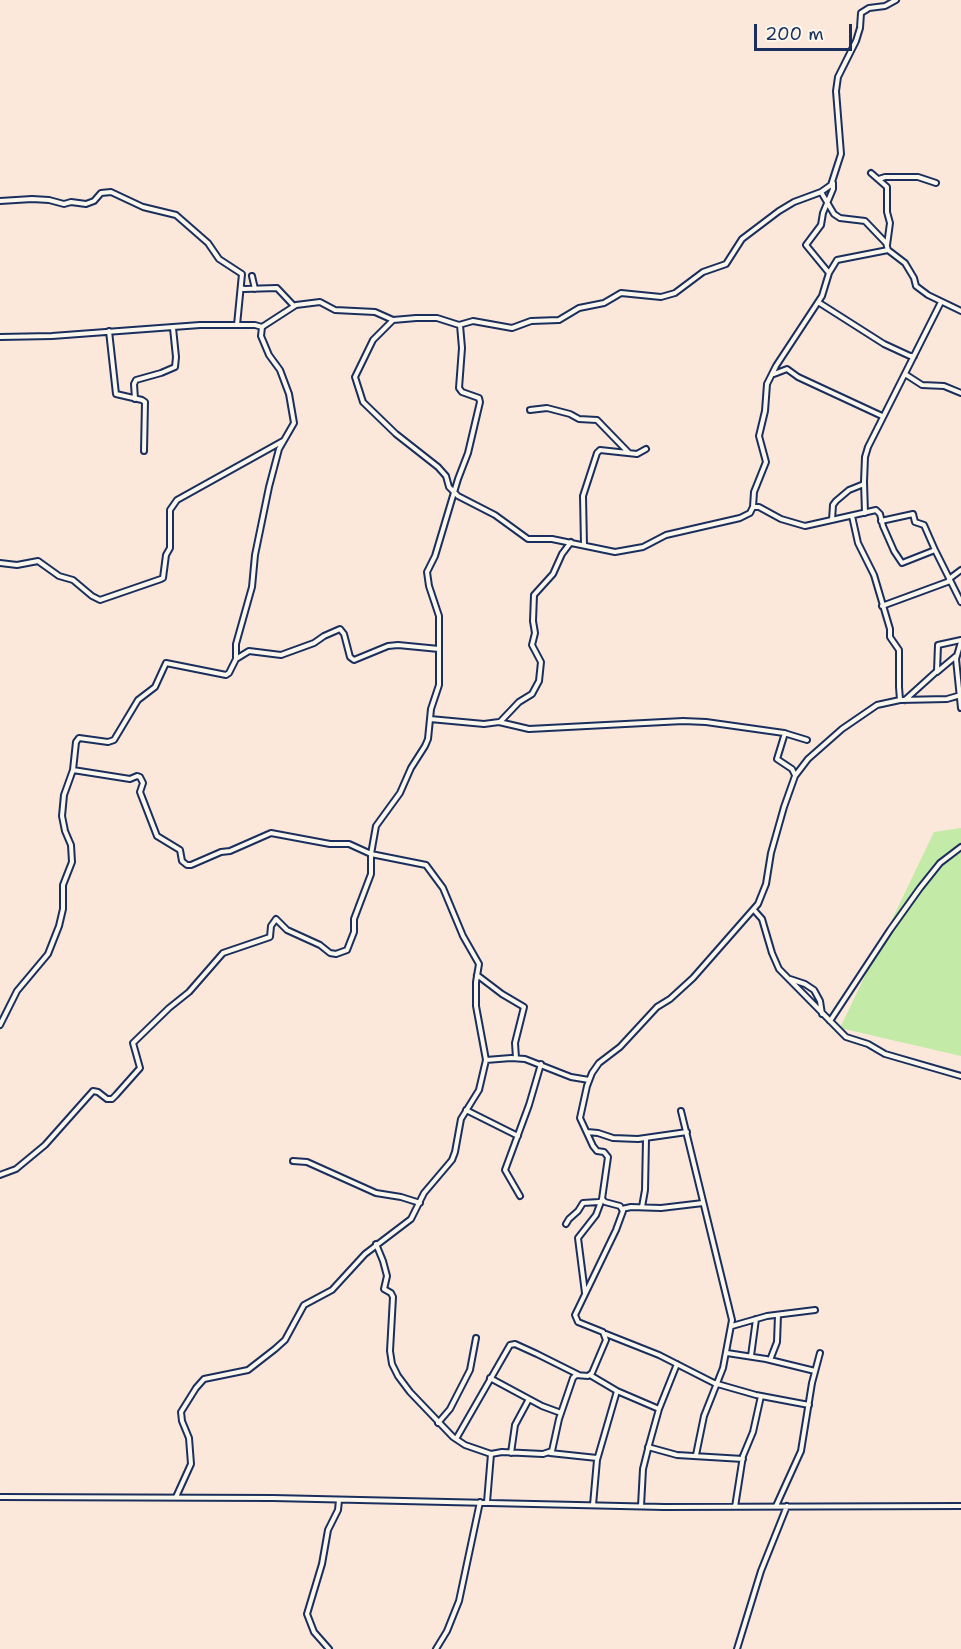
<!DOCTYPE html>
<style>
body{margin:0}
#map{position:relative;width:961px;height:1649px;overflow:hidden;background:#fbe8da;font-family:"Shantell Sans",sans-serif}
canvas{display:block}
.scale{position:absolute;left:754px;top:24px;width:98px;height:27px;box-sizing:border-box;border:3px solid #1b2f5e;border-top:0;padding-left:8px;font-size:18px;line-height:21px;white-space:nowrap;color:#1b2f5e;-webkit-text-stroke:4px #fbf7ec;paint-order:stroke}
</style>
<div id="map">
<canvas width="961" height="1649"></canvas>
<div class="scale">200 m</div>
</div>
<script>
const c = document.querySelector('canvas').getContext('2d');
c.lineJoin = 'round';
function fill(path, color) {
  c.fillStyle = color;
  c.fill(path, 'evenodd');
}
function toPath(rows) {
  const path = new Path2D();
  for (const r of rows) {
    path.moveTo(r[0], r[1]);
    for (let i = 2; i < r.length; i += 2) path.lineTo(r[i], r[i + 1]);
  }
  return path;
}
function stroke(path, color, width, dash) {
  c.strokeStyle = color;
  c.lineWidth = width;
  c.lineCap = dash ? 'butt' : 'round';
  c.setLineDash(dash || []);
  c.stroke(path);
}
const green = toPath([
 [961,828,961,1056,840,1028,934,832]
]);
const street = toPath([
 [871,173,887,187,887,212,890,223,887,245],
 [879,179,885,177,918,177,936,183],
 [821,192,834,214,840,218,865,221,886,243,888,250],
 [0,201,32,199,49,200,64,204,71,202,86,204,94,201,101,193,111,192,143,207,176,215,208,243,219,259,242,274,237,325],
 [829,273,806,245,821,225,823,213,833,189,833,183],
 [252,276,255,289],
 [241,288,244,289,277,288,294,306],
 [818,302,884,344,910,356,914,356],
 [393,320,373,340,355,377,363,402,396,434,438,467,446,476,449,487,458,496,495,515,528,539,552,539,615,552,643,547,666,535,740,518,750,513,753,507,754,492,766,462,759,436,765,411,767,384,776,366,822,296,829,273,837,260,888,250,905,263,914,278,916,286,928,295,961,311],
 [109,331,116,394,142,400,145,402,144,451],
 [0,337,52,336,200,325,255,325,262,327,296,305,320,302,335,310,375,312,393,320,416,318,437,318,459,325,473,321,512,328,531,321,559,320,579,308,604,303,621,293,661,297,675,293,703,272,726,264,742,239,779,211,794,202,821,192,831,185,841,154,836,91,838,77,856,41,860,28,861,13,869,8,885,6,896,0],
 [774,374,787,369,798,377,882,416],
 [905,374,922,385,944,386,961,393],
 [135,399,134,384,136,380,161,373,175,367,176,357,173,328],
 [530,410,547,408,570,414,579,419,597,420,629,453],
 [753,507,759,507,781,519,805,526,876,510,880,514,883,526,894,551,902,563,935,550,961,602],
 [865,513,864,482,865,457,868,447,941,302],
 [852,516,858,543,874,575,890,629,890,637,899,650,899,687,900,700],
 [832,520,833,505,836,501,849,490,864,484],
 [881,521,913,514,915,522,924,525,935,550],
 [584,545,583,496,597,453,600,450,637,454,646,449],
 [0,563,17,565,38,561,59,576,73,580,92,596,100,600,161,579,163,578,166,555,170,548,170,510,177,500,283,441],
 [949,579,961,570],
 [882,606,950,581],
 [961,642,956,659,961,708],
 [236,659,236,644,252,587,255,555,269,487,279,449,294,423,289,394,280,370,269,355,261,336,262,327],
 [937,672,956,656],
 [905,700,937,671,938,645,961,640],
 [430,719,484,724,499,722,529,729,683,721,706,722,784,733,807,740],
 [500,722,519,702,532,694,539,681,541,662,532,645,535,633,533,621,534,595,553,574,562,554,571,542],
 [785,733,777,759,792,769,795,775],
 [73,770,130,779,137,776,140,777,143,783,140,792,157,836,180,850,182,861,187,865,191,865,221,852,230,851,271,833,330,844,349,844,371,854,426,865,443,888,463,936,479,964,476,982,476,1006,486,1060,479,1090,461,1119,455,1152,452,1160,424,1193,411,1219,365,1254,332,1290,304,1305,285,1340,275,1349,248,1370,204,1379,196,1388,181,1412,182,1421,189,1438,191,1464,176,1497],
 [754,910,762,919,772,953,779,969,846,1037,868,1044,885,1054,961,1076],
 [477,975,502,994,524,1007,515,1043,516,1058],
 [790,979,805,984,814,990,820,1001,822,1014],
 [830,1021,890,930,920,888,940,863,961,847],
 [0,1025,17,991,48,954,59,926,63,909,63,885,72,862,71,845,65,831,62,816,64,795,73,770,76,742,79,738,108,742,114,740,138,700,155,687,166,663,226,675,229,673,236,659,249,651,281,655,314,643,324,636,340,629,344,634,350,657,354,660,388,646,398,645,439,649],
 [486,1060,511,1058,525,1059,571,1077,589,1080],
 [466,1110,518,1136],
 [681,1111,732,1320,723,1368,704,1416,696,1455],
 [587,1132,598,1133,613,1138,638,1139,687,1132],
 [293,1161,307,1162,376,1193,401,1197,420,1203],
 [0,1175,16,1169,45,1145,93,1091,98,1092,107,1099,112,1099,116,1095,140,1068,133,1043,169,1008,189,992,223,953,270,937,271,926,276,919,287,930,320,945,330,953,336,954,347,950,354,932,354,919,371,874,371,854,376,826,400,793,411,768,425,746,428,739,431,709,439,685,439,616,429,586,427,572,435,556,458,479,468,453,480,402,479,398,462,392,459,388,462,348,460,325],
 [520,1196,505,1170,529,1105,541,1064],
 [642,1207,645,1190,646,1139],
 [622,1209,631,1207,661,1208,703,1203],
 [566,1224,569,1219,578,1211,583,1203,599,1202],
 [376,1244,383,1261,387,1276,384,1289,391,1293,393,1297,390,1351,392,1364,398,1376,410,1392,453,1437,465,1445,491,1454],
 [585,1293,578,1238,596,1215,602,1199],
 [732,1326,767,1316,815,1310],
 [606,1334,659,1355,714,1383,756,1395,809,1405],
 [727,1353,766,1359,815,1371],
 [751,1356,756,1319],
 [770,1360,777,1342,778,1315],
 [590,1375,617,1391,659,1409],
 [490,1378,542,1406,561,1413],
 [438,1423,450,1409,470,1370,476,1338],
 [456,1439,510,1345,515,1344,537,1354,579,1375],
 [648,1447,677,1455,743,1459],
 [511,1453,515,1425,529,1399],
 [550,1453,597,1458],
 [0,1497,273,1498,664,1507,961,1506],
 [487,1502,491,1454,502,1452,543,1454,552,1451,559,1419,573,1378,576,1375,588,1376,592,1373,606,1340,603,1332,578,1322,575,1315,616,1230,623,1211,620,1206,605,1202,602,1199,608,1157,604,1152,597,1151,593,1146,580,1118,587,1086,592,1073,599,1063,620,1047,657,1007,670,999,693,978,758,904,766,884,771,853,784,807,795,776,808,759,842,729,877,705,900,700,947,699,961,695],
 [593,1505,597,1460,617,1391],
 [641,1506,643,1469,649,1445,659,1409,677,1364],
 [776,1506,801,1451,812,1383,820,1353],
 [735,1507,743,1456,753,1432,761,1396],
 [329,1649,314,1632,307,1614,322,1564,328,1530,338,1510,339,1500],
 [436,1649,447,1631,459,1601,480,1502],
 [737,1649,761,1571,787,1506]
]);
fill(green, '#c3eaa6');
stroke(street, '#1b2f5e', 8);
stroke(street, '#fbf7ec', 4);
</script>
